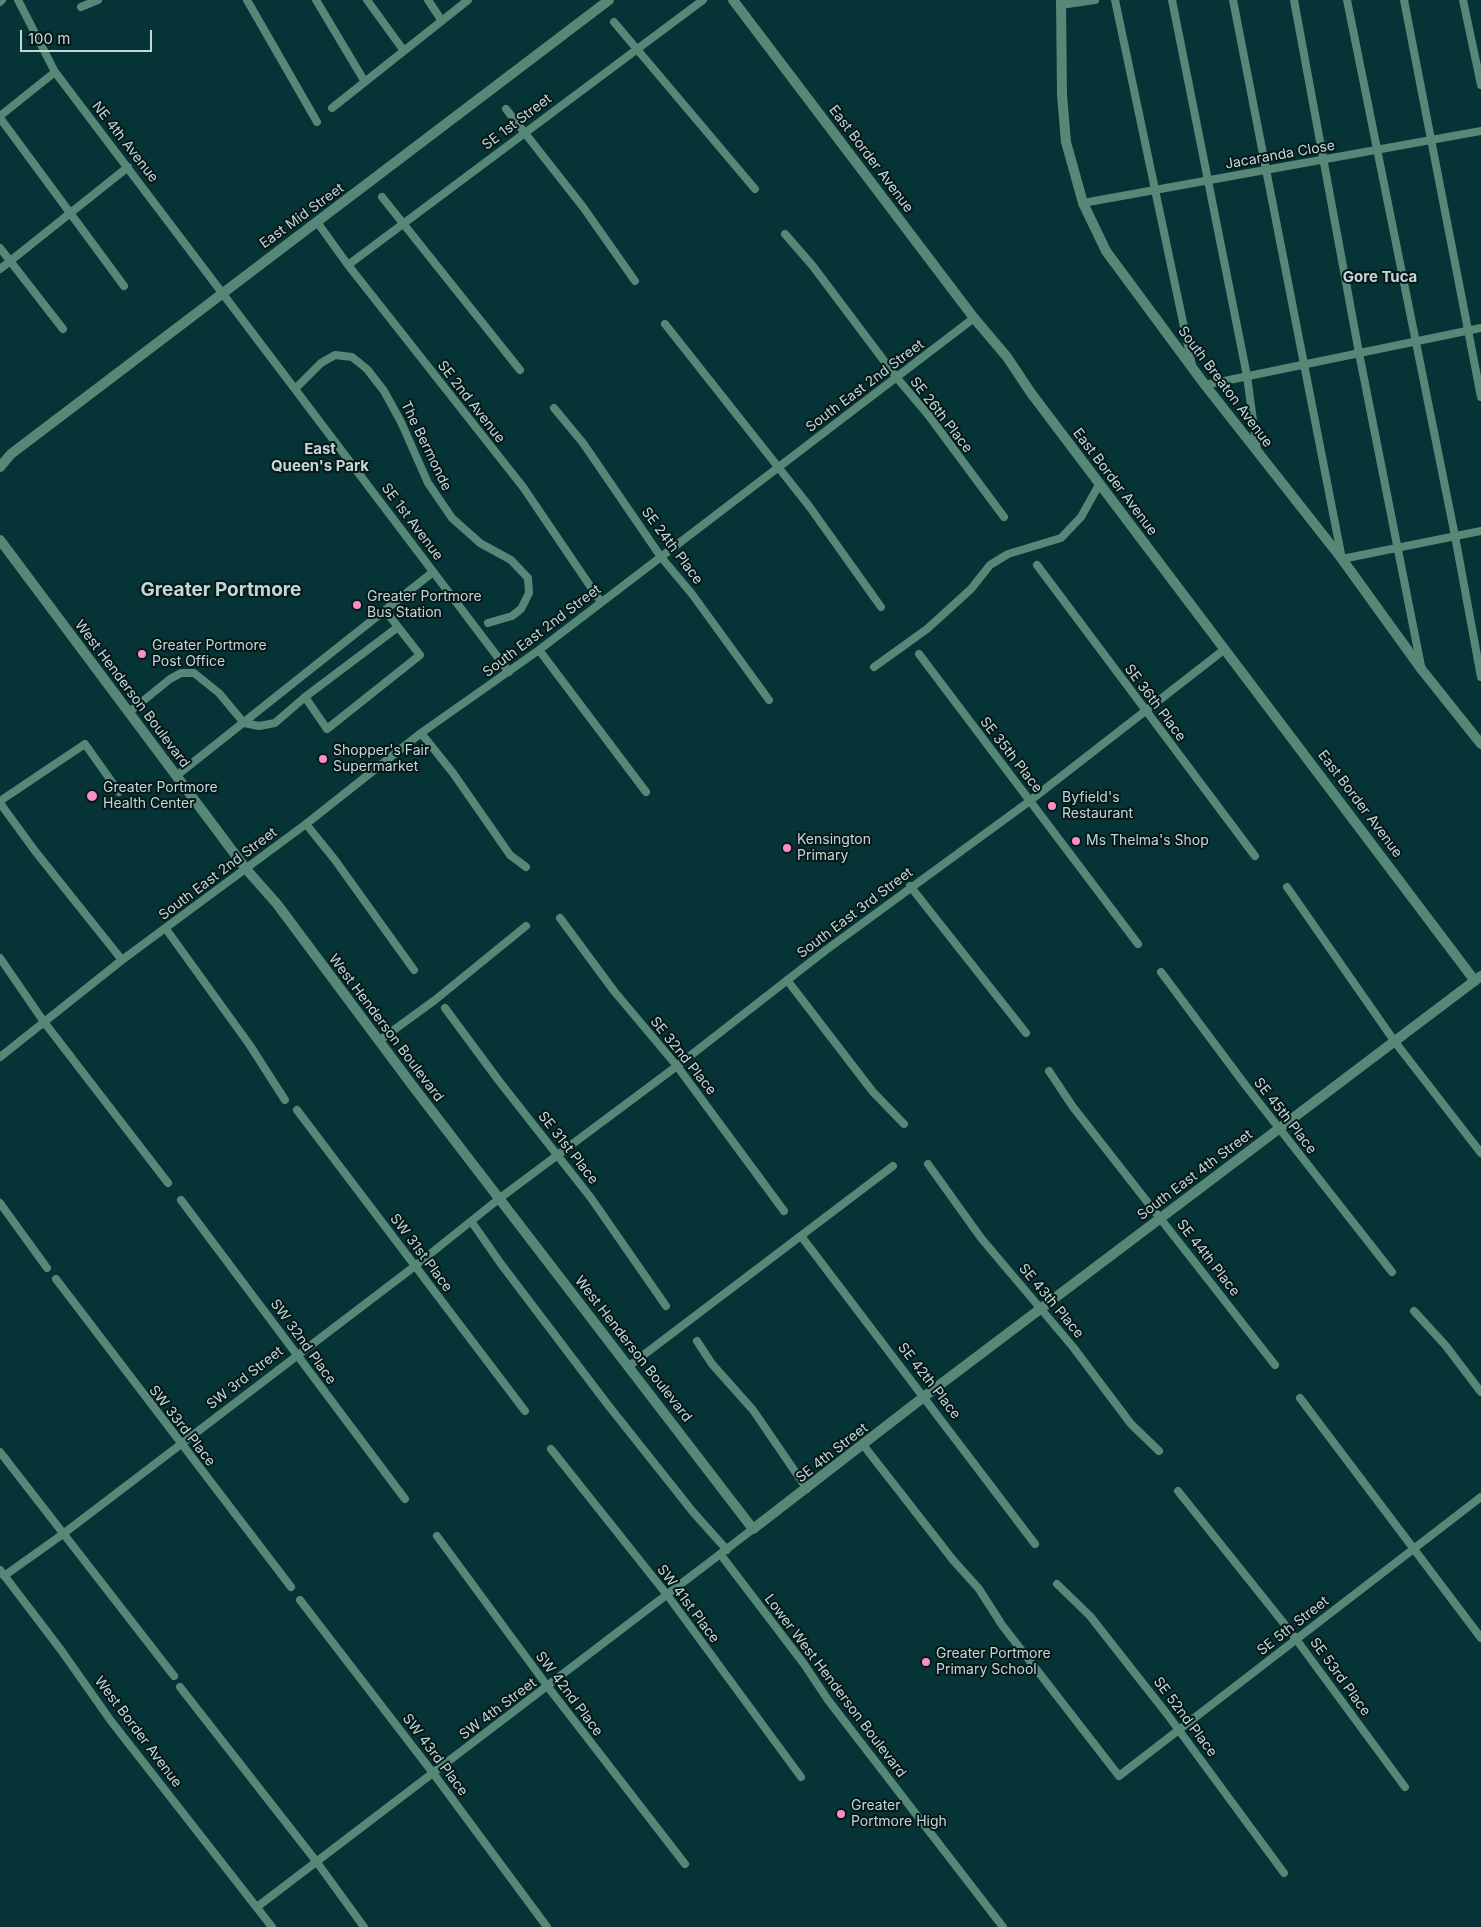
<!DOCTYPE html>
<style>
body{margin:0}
#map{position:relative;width:1481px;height:1927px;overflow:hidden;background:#053336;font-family:Inter,sans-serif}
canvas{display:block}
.scale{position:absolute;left:20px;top:30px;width:132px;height:22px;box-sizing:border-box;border:2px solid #c1d7d8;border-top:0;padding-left:6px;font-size:15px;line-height:18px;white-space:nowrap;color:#c1d7d8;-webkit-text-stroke:4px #071819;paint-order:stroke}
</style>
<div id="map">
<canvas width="1481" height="1927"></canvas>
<div class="scale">100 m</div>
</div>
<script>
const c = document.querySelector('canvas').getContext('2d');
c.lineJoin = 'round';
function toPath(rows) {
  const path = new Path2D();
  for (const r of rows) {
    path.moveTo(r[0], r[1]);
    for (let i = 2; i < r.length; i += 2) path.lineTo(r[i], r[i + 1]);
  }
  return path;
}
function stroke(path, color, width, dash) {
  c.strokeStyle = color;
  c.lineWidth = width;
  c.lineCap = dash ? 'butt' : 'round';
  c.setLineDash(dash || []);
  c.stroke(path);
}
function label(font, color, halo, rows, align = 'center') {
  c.font = font + ' Inter,sans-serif';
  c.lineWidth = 4;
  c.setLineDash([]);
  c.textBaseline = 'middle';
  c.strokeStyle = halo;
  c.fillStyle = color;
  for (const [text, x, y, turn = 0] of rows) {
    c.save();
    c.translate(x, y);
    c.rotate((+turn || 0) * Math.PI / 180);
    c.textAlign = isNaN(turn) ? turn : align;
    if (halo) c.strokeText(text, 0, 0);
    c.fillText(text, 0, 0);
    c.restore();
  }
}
const minor = toPath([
 [18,0,55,72,509,672],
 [247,0,317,122],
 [316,0,365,82],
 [367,0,404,51],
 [428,0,442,21],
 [1115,0,1192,365],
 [1172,0,1247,376,1257,450],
 [1233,0,1342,559,1481,531],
 [1294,0,1359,353,1421,666],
 [1347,0,1455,536,1481,677],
 [1404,0,1481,397],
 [1463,0,1481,85],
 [0,2,2,0],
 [1061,5,1095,0],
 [81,7,98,0],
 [614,22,755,189],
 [332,108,468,0],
 [506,109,583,207,635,281],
 [0,116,55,72],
 [0,118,124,286],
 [382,197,520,370],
 [1083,203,1481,131],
 [317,222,348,265,523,487,601,602],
 [785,234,812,265,897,378,929,416,1004,517],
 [0,248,63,329],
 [348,265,703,0],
 [0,269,128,167],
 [665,324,809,506,881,607],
 [1205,385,1481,328],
 [295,389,321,363,335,355,352,357,367,369,384,391,401,422,428,483,452,518,480,543,511,560,528,578,529,593,521,609,512,616,488,623],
 [554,408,583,443,661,557,692,594,769,700],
 [1037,565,1255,856],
 [385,610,398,627],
 [539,650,646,792],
 [919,654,1138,944],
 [874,667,927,629,971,589,990,565,1008,554,1061,538,1081,517,1100,483],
 [128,713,170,679,181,673,194,673,219,693,244,723,259,726,275,723,305,697,398,627,420,655,327,729,305,697],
 [421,733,453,773,510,855,526,867],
 [176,776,433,572],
 [0,801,85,744,119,792],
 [0,803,35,851,122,960],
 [306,824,335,860,414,970],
 [910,886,1026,1033],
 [1287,887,1395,1042,1481,1153],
 [560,918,614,991,677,1066,784,1211],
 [166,929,249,1044,285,1100],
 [0,958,44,1022,168,1183],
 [1161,972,1246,1086,1392,1272],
 [787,980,873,1092,904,1124],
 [445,1008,499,1081,591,1198,666,1306],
 [380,1040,435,1000,526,926],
 [0,1057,122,960,306,824,421,733,539,650,974,318],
 [1049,1071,1073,1107,1275,1365],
 [297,1110,525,1411],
 [928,1164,981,1238,1073,1347,1131,1424,1159,1451],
 [181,1200,405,1499],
 [0,1203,47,1268],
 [471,1221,501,1264,608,1405,693,1512,727,1550],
 [801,1236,1035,1544],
 [56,1279,291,1587],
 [1414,1311,1446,1346,1481,1392],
 [697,1341,712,1364,753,1410,807,1489],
 [629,1366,893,1166],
 [1300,1398,1481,1638],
 [864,1446,953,1560,979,1589,1002,1625,1119,1776,1481,1497],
 [551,1449,668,1596,801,1777],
 [0,1452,174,1676],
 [1178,1491,1290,1631,1405,1787],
 [437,1536,548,1687,685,1864],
 [721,1555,804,1664,828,1700,1003,1927],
 [0,1570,61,1650,111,1721,272,1927],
 [4,1576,63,1534,415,1266,500,1198,677,1066,826,950,1027,803,1225,649],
 [1057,1584,1090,1616,1167,1714,1284,1873],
 [300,1600,433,1773,547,1927],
 [180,1687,316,1861,364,1927],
 [257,1907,753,1529]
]);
const tertiary = toPath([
 [733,0,974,318,1007,357,1031,393,1475,981],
 [1061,0,1062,95,1066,142,1083,203,1106,251,1205,385,1342,559,1422,670,1481,744],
 [0,467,11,454,609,0],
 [0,540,246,869,277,904,412,1085,753,1529,925,1396,1481,976]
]);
const markers = [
 [357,605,5,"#fc8fc1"],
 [142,654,5,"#fc8fc1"],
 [323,759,5,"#fc8fc1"],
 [92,796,6,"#fc8fc1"],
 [1052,806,5,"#fc8fc1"],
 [1076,841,5,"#fc8fc1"],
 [787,848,5,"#fc8fc1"],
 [926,1662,5,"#fc8fc1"],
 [841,1814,5,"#fc8fc1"]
];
const streetNames = [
 ["SE 1st Street",517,122,-37],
 ["NE 4th Avenue",125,142,52],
 ["Jacaranda Close",1280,155,-10],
 ["East Border Avenue",871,159,53],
 ["East Mid Street",302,216,-36],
 ["South East 2nd Street",865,386,-37],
 ["South Breaton Avenue",1225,387,53],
 ["SE 2nd Avenue",471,402,52],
 ["SE 26th Place",941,415,52],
 ["The Bermonde",426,446,64],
 ["East Border Avenue",1115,482,53],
 ["SE 1st Avenue",412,522,53],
 ["SE 24th Place",672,546,53],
 ["South East 2nd Street",542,631,-37],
 ["West Henderson Boulevard",132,694,53],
 ["SE 36th Place",1155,703,53],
 ["SE 35th Place",1011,755,52],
 ["East Border Avenue",1360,804,53],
 ["South East 2nd Street",218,874,-37],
 ["South East 3rd Street",855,913,-37],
 ["West Henderson Boulevard",386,1028,53],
 ["SE 32nd Place",683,1056,51],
 ["SE 45th Place",1285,1116,52],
 ["SE 31st Place",568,1148,52],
 ["South East 4th Street",1195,1175,-37],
 ["SW 31st Place",421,1253,53],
 ["SE 44th Place",1208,1258,52],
 ["SE 43th Place",1051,1301,50],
 ["SW 32nd Place",303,1342,54],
 ["West Henderson Boulevard",633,1349,52],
 ["SW 3rd Street",245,1378,-38],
 ["SE 42th Place",929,1381,52],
 ["SW 33rd Place",182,1426,52],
 ["SE 4th Street",832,1453,-38],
 ["SW 41st Place",688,1604,53],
 ["SE 5th Street",1293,1626,-38],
 ["SE 53rd Place",1340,1677,54],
 ["Lower West Henderson Boulevard",835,1686,53],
 ["SW 42nd Place",569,1694,53],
 ["SW 4th Street",498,1709,-37],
 ["SE 52nd Place",1185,1717,53],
 ["West Border Avenue",138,1732,53],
 ["SW 43rd Place",435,1755,53]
];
const poiNames = [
 ["Greater Portmore",367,597],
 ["Bus Station",367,613],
 ["Greater Portmore",152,646],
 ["Post Office",152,662],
 ["Shopper's Fair",333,751],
 ["Supermarket",333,767],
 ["Greater Portmore",103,788],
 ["Health Center",103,804],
 ["Byfield's",1062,798],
 ["Restaurant",1062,814],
 ["Kensington",797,840],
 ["Primary",797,856],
 ["Ms Thelma's Shop",1086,841],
 ["Greater Portmore",936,1654],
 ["Primary School",936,1670],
 ["Greater",851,1806],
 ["Portmore High",851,1822]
];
const neighbourhoodNames = [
 ["Gore Tuca",1380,277],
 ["East",320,449],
 ["Queen's Park",320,466]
];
const districtNames = [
 ["Greater Portmore",221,590]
];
stroke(minor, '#578777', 8);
stroke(tertiary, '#578777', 10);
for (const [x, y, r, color] of markers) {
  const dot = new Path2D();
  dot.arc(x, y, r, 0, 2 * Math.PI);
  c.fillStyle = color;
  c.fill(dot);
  stroke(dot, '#071819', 2);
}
label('14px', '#c1d7d8', '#071819', streetNames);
label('14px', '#c1d7d8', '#071819', poiNames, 'left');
label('bold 15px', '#c1d7d8', '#071819', neighbourhoodNames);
label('bold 19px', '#c1d7d8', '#071819', districtNames);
</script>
